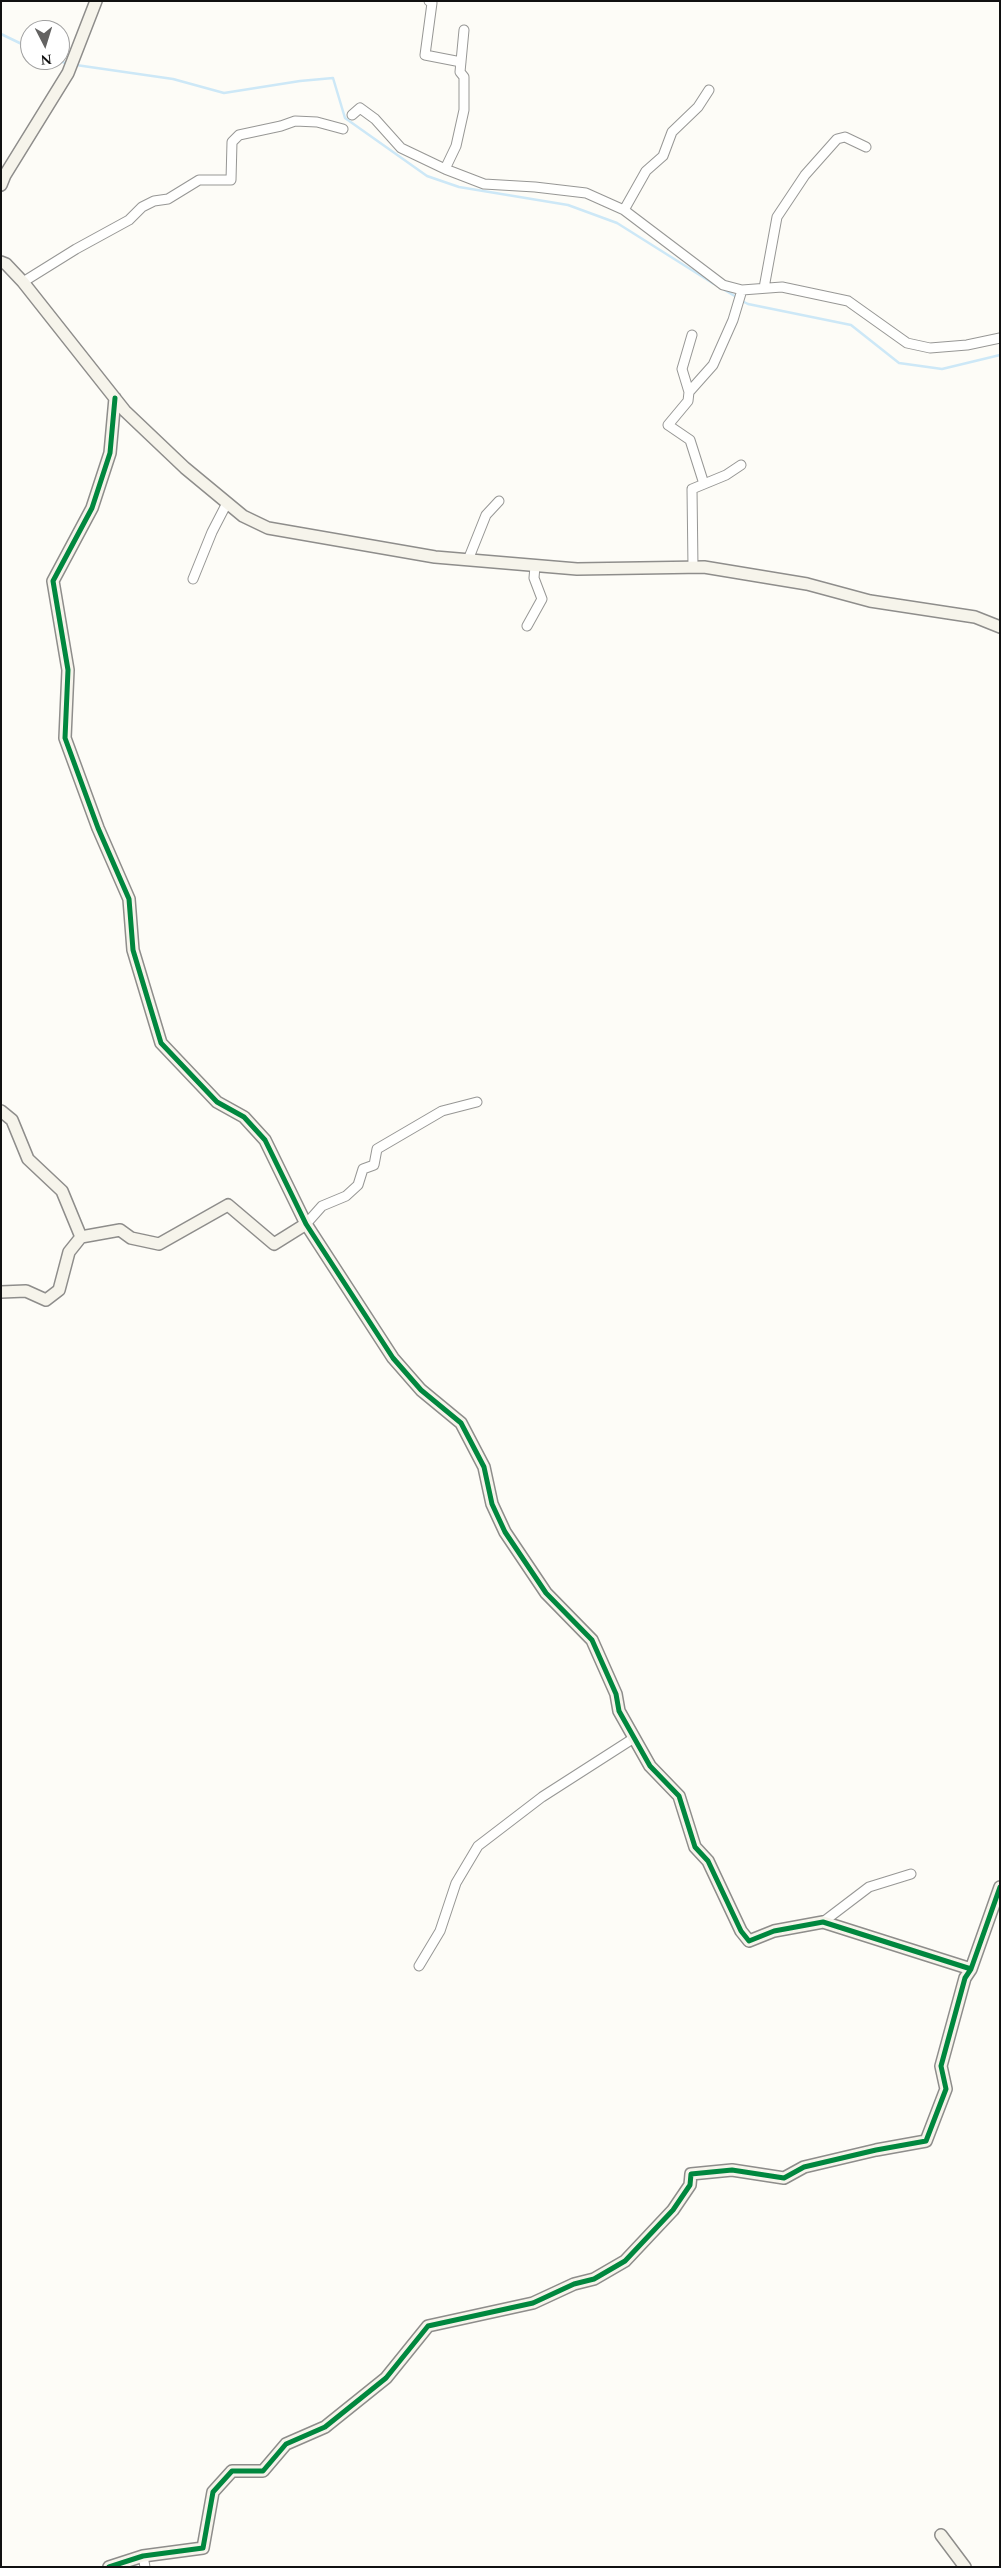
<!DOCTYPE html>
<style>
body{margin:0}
#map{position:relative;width:1001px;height:2568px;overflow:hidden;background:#fdfcf7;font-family:Spectral,serif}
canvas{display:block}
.frame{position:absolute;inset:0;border:2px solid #111;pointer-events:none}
.north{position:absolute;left:20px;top:20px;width:50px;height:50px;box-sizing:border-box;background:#fff;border:1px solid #a0a0a0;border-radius:50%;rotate:175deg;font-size:14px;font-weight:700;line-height:20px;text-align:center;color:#111}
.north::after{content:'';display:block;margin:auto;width:18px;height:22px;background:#646362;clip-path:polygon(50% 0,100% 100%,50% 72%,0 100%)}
</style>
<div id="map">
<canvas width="1001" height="2568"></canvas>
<div class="frame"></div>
<div class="north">N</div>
</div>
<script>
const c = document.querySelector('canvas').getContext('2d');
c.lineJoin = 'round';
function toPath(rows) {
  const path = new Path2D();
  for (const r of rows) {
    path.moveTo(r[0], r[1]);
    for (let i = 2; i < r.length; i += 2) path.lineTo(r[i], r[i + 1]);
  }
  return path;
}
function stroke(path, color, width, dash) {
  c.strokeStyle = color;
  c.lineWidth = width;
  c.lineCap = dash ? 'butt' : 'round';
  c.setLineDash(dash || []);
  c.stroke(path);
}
const stream = toPath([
 [1,34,30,48],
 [57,60,68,64],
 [76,65,173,79,224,93,300,81,333,78,345,118,427,176,459,187,568,205,617,223,714,284],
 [723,289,738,298],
 [742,301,748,304,851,325,899,363,942,369,1000,355]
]);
const street = toPath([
 [429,1,432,3,425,55,461,62],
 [352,115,360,108,375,119,401,148,445,169,484,184,535,187,586,193,624,210,723,285,742,290,782,287,848,301,907,343,930,348,967,345,1000,338],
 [445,169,456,146,464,110,464,77,460,72,464,30],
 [624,210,646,171,663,156,672,132,698,107,709,90],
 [23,282,76,249,129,220,142,207,154,201,168,199,199,180,231,180,232,142,239,135,281,126,295,121,317,122,343,129],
 [764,288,777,217,805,175,837,139,845,137,866,147],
 [692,335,682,369,689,392,688,401,668,425,690,440,704,484],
 [689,392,713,365,733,320,742,290],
 [468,560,486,515,499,501],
 [693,567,692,489,726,475,741,465],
 [193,579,212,532,227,503],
 [527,626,542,599,534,578,535,566],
 [306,1224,322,1206,346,1196,358,1185,363,1169,374,1165,377,1149,442,1111,477,1102],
 [823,1922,869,1887,911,1874],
 [419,1966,440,1931,456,1883,478,1846,542,1797,634,1738],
 [143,2556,145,2567]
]);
const secondary = toPath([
 [1,185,5,175,68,73,96,1],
 [1,262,6,264,23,282,125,411,185,468,243,516,268,528,435,557,577,569,704,567,807,584,870,601,975,617,1000,627],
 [115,398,110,453,92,508,53,581,68,670,65,738,98,828,129,899,133,950,161,1043,217,1102,244,1117,265,1140,306,1224,393,1358,421,1390,461,1423,484,1467,492,1504,505,1532,546,1593,592,1640,616,1694,619,1711,650,1766,679,1796,695,1847,708,1861,741,1931,749,1941,774,1931,823,1922,971,1969],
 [1,1111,12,1120,28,1159,62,1191,81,1237],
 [1,1292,26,1291,46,1300,59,1290,69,1252,81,1237,120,1230,131,1238,159,1244,228,1205,274,1244,306,1224],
 [941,2535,965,2567],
 [109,2567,143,2556,203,2548,213,2492,232,2471,263,2471,286,2444,325,2427,386,2378,428,2326,533,2303,574,2284,594,2279,625,2261,673,2210,690,2185,691,2174,732,2170,784,2178,804,2167,876,2150,926,2141,946,2089,941,2066,965,1978,971,1969,1000,1887]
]);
const cycleway = toPath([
 [115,398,110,453,92,508,53,581,68,670,65,738,98,828,129,899,133,950,161,1043,217,1102,244,1117,265,1140,306,1224,393,1358,421,1390,461,1423,484,1467,492,1504,505,1532,546,1593,592,1640,616,1694,619,1711,650,1766,679,1796,695,1847,708,1861,741,1931,749,1941,774,1931,823,1922,971,1969],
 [109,2567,143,2556,203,2548,213,2492,232,2471,263,2471,286,2444,325,2427,386,2378,428,2326,533,2303,574,2284,594,2279,625,2261,673,2210,690,2185,691,2174,732,2170,784,2178,804,2167,876,2150,926,2141,946,2089,941,2066,965,1978,971,1969,1000,1887]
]);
stroke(stream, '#cde8f7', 2.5);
stroke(street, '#979795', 11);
stroke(secondary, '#8e8d8b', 14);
stroke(street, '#fffffe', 9);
stroke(secondary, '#f6f4eb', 11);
stroke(cycleway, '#00873e', 5);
</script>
